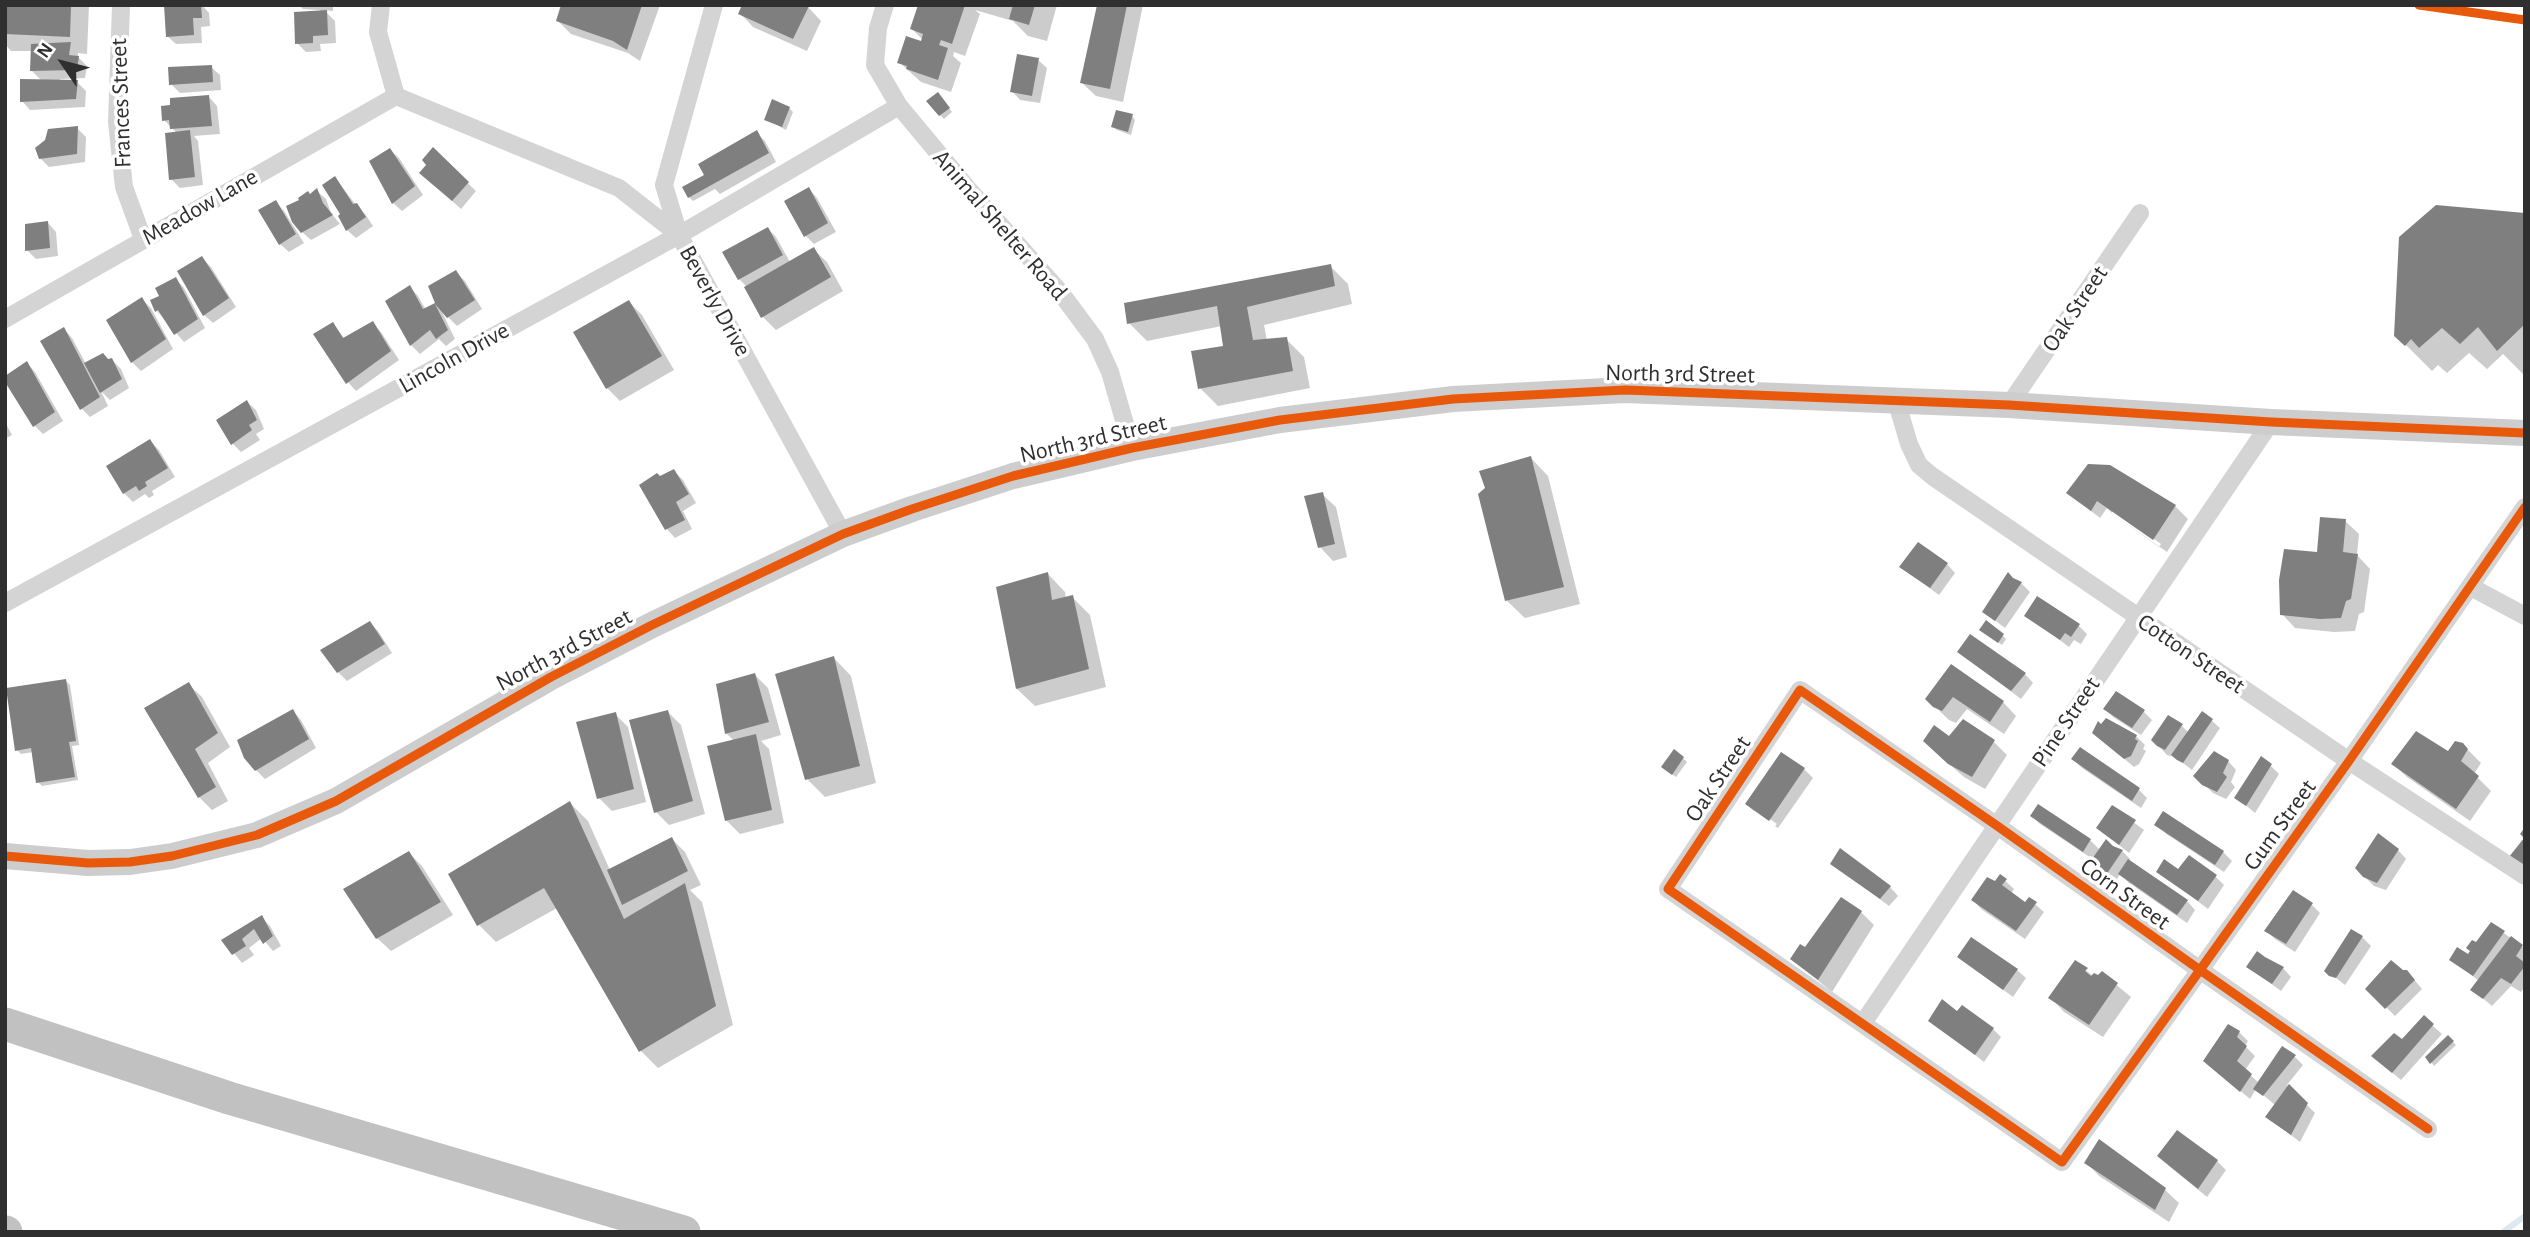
<!DOCTYPE html>
<style>
body{margin:0}
#map{position:relative;width:2530px;height:1237px;overflow:hidden;background:#fff;font-family:"Alegreya Sans",sans-serif}
canvas{display:block}
.frame{position:absolute;inset:0;border:7px solid #2f2f2f;pointer-events:none}
.north{position:absolute;left:28px;top:28px;width:70px;height:70px;-webkit-text-stroke:5px #fff;paint-order:stroke;rotate:305deg;font-size:19px;font-weight:700;line-height:28px;text-align:center;color:#2f2f2f}
.north::after{content:'';display:block;margin:auto;width:24px;height:32px;background:#2f2f2f;clip-path:polygon(50% 0,100% 100%,50% 72%,0 100%)}
</style>
<div id="map">
<canvas width="2530" height="1237"></canvas>
<div class="frame"></div>
<div class="north">N</div>
</div>
<script>
const c = document.querySelector('canvas').getContext('2d');
c.lineJoin = 'round';
function fill(path, color) {
  c.fillStyle = color;
  c.fill(path, 'evenodd');
}
function toPath(rows) {
  const path = new Path2D();
  for (const r of rows) {
    path.moveTo(r[0], r[1]);
    for (let i = 2; i < r.length; i += 2) path.lineTo(r[i], r[i + 1]);
  }
  return path;
}
function stroke(path, color, width, dash) {
  c.strokeStyle = color;
  c.lineWidth = width;
  c.lineCap = dash ? 'butt' : 'round';
  c.setLineDash(dash || []);
  c.stroke(path);
}
function label(font, color, halo, rows, align = 'center') {
  c.font = font + ' "Alegreya Sans",sans-serif';
  c.lineWidth = 7;
  c.setLineDash([]);
  c.textBaseline = 'middle';
  c.strokeStyle = halo;
  c.fillStyle = color;
  for (const [text, x, y, turn = 0] of rows) {
    c.save();
    c.translate(x, y);
    c.rotate((+turn || 0) * Math.PI / 180);
    c.textAlign = isNaN(turn) ? turn : align;
    if (halo) c.strokeText(text, 0, 0);
    c.fillText(text, 0, 0);
    c.restore();
  }
}
const shadow = toPath([
 [5,5,89,5,87,54,78,53,78,57,87,66,85,78,60,79,60,82,77,82,86,91,85,107,30,110,22,101,42,81,32,71,32,51,11,51,5,44],
 [166,5,208,5,203,6,209,13,210,26,201,27,202,43,176,44,167,36],
 [299,5,333,5,333,11,324,10,335,21,336,43,320,44,321,51,306,52,297,43,320,12,320,10,303,9],
 [563,5,660,5,640,61,628,53,571,34,558,21],
 [920,5,1057,5,1047,41,1028,36,1013,21,975,10,980,14,965,56,954,52,953,56,961,63,951,92,921,82,899,62,922,43,923,40,912,29],
 [1099,5,1143,5,1123,102,1096,96,1082,83],
 [808,7,821,21,807,51,753,27,740,13],
 [1038,60,1047,68,1040,103,1020,100,1012,91],
 [211,67,220,75,221,90,180,93,171,84],
 [209,97,217,106,220,134,194,136,198,141,203,185,180,188,171,179,177,133,164,120],
 [941,98,952,112,944,119,940,115],
 [789,108,793,112,786,130,766,119],
 [1132,116,1135,120,1131,135,1117,130,1113,127],
 [77,128,86,137,85,162,49,167,40,158],
 [756,133,765,141,776,162,720,194,715,189,693,201,689,197,706,175],
 [390,150,399,158,423,195,402,211,393,203],
 [433,150,476,191,461,209,430,181,429,164],
 [335,178,356,205,365,214,373,226,356,238,347,230,342,214],
 [809,189,817,198,836,232,814,244,805,235],
 [317,191,326,199,331,213,340,224,311,240,302,232,310,196],
 [275,202,284,211,304,243,289,252,280,244],
 [2525,215,2524,375,2503,354,2487,369,2469,353,2447,373,2438,365,2432,371,2396,335],
 [48,223,56,232,58,256,36,259,27,250],
 [768,229,776,237,790,262,813,249,827,262,843,291,776,330,763,317,747,287,739,279],
 [202,258,211,267,236,307,213,323,204,315],
 [1330,266,1348,284,1352,304,1264,325,1267,341,1286,339,1304,357,1310,388,1218,406,1200,388,1225,348,1222,326,1147,341,1129,323],
 [456,272,465,281,482,309,457,326,441,310,455,339,446,346,439,339,420,354,411,345,387,302,410,287,418,296,426,310,437,304],
 [176,279,184,288,205,328,184,342,157,311,152,301,161,296],
 [142,299,151,308,173,349,141,371,132,362],
 [629,302,642,315,674,370,620,401,607,388],
 [333,324,345,339,373,324,381,332,399,360,356,391,348,382],
 [64,329,72,338,86,364,112,360,121,369,129,388,110,400,101,391,108,406,90,417,81,408],
 [27,363,35,372,63,421,43,434,34,425],
 [247,402,256,410,264,429,256,434,260,440,241,452,233,444,219,420],
 [5,422,12,435,5,439],
 [150,441,159,450,175,477,152,491,154,495,149,498,145,494,133,502,124,493],
 [1531,458,1548,476,1580,604,1525,618,1507,601],
 [674,471,683,480,696,503,683,511,692,529,675,538,667,529,641,485],
 [2068,493,2175,506,2188,519,2167,552,2113,514,2159,547,2161,544,2112,509,2112,513,2107,508,2100,518],
 [1322,494,1336,507,1347,557,1333,561,1320,547],
 [2345,521,2359,534,2357,555,2370,569,2364,612,2359,614,2355,631,2334,632,2295,628,2282,614,2319,554],
 [1947,564,1955,573,1939,595,1901,567],
 [1048,574,1065,592,1066,599,1072,597,1090,615,1106,687,1035,706,1017,689],
 [2013,580,2021,583,2030,592,2005,628,1984,612],
 [2026,615,2079,626,2087,634,2081,644,2074,640,2069,647],
 [370,623,378,631,392,653,347,681,338,672],
 [1985,633,2002,635,2006,639,2002,645],
 [1959,652,2025,674,2033,683,2021,699],
 [834,658,851,676,876,783,825,797,807,779],
 [1951,666,2003,702,2016,716,2004,734,1967,709,1956,723,1949,720,1927,699],
 [755,675,768,688,781,735,761,741,769,749,784,823,740,834,726,820,734,741,726,733],
 [66,681,70,685,79,745,72,746,78,780,42,786,38,782,33,752,21,754,17,750],
 [188,684,202,697,230,747,208,763,228,801,212,810,199,797],
 [2105,709,2143,711,2152,720,2141,735,2113,717],
 [293,711,301,720,316,748,265,779,256,770],
 [668,712,681,725,705,814,669,825,656,812],
 [615,714,628,727,646,802,612,811,599,798],
 [2211,720,2220,728,2192,770,2175,757,2167,755,2153,740,2182,726,2189,733],
 [2136,736,2145,745,2143,749,2146,751,2139,764,2134,767,2103,741],
 [1994,742,2007,755,1985,789,1964,777,1939,755],
 [2462,744,2481,763,2474,774,2491,791,2470,821,2407,777,2393,764,2449,753],
 [1683,758,1687,762,1676,777,1667,771],
 [2073,759,2139,790,2147,798,2141,808,2082,768],
 [2228,761,2236,770,2231,782,2235,787,2226,799,2213,793,2196,776],
 [2271,766,2279,774,2255,813,2236,797],
 [1804,769,1813,778,1778,828,1775,826,1777,824,1754,808,1754,811,1747,804],
 [570,803,588,821,610,870,672,839,685,852,701,885,690,890,702,902,733,1025,658,1068,640,1050,557,908,496,942,479,925],
 [2113,807,2144,830,2129,853,2098,828],
 [2032,816,2090,840,2100,850,2112,847,2122,851,2130,859,2129,862,2187,901,2195,910,2187,923,2129,883,2120,874,2115,883,2107,879,2098,870,2094,860,2040,824],
 [2157,824,2223,852,2232,861,2224,872,2165,833],
 [2398,850,2406,859,2386,890,2374,886,2364,876],
 [409,853,422,866,453,915,391,951,377,938],
 [1832,863,1890,887,1898,896,1889,906],
 [2158,871,2215,876,2224,885,2208,909],
 [2000,876,2014,889,2011,894,2025,904,2035,904,2044,912,2025,939,1981,909,1973,900,1995,884],
 [2312,905,2320,913,2295,952,2275,939,2266,930],
 [1861,912,1874,925,1832,992,1792,959],
 [261,917,270,926,281,946,273,951,262,938,249,948,254,955,242,963,224,941],
 [2504,933,2525,949,2525,986,2521,992,2511,986,2492,1006,2473,990,2479,981,2451,959,2468,956,2477,944],
 [2362,937,2371,946,2345,985,2326,970],
 [1959,957,2017,970,2026,978,2013,997],
 [2075,962,2093,976,2098,977,2102,973,2131,997,2103,1037,2064,1012,2051,998],
 [2248,967,2283,968,2291,977,2281,991],
 [2407,971,2422,989,2395,1016,2368,989],
 [1957,1014,1993,1029,2001,1037,1984,1062,1930,1020],
 [2424,1018,2442,1034,2401,1080,2382,1064],
 [2239,1032,2248,1041,2245,1046,2255,1056,2245,1070,2259,1083,2294,1056,2303,1065,2287,1085,2315,1113,2300,1142,2267,1117,2275,1105,2256,1089,2250,1099,2214,1069],
 [2448,1037,2456,1045,2434,1066,2431,1062],
 [2099,1142,2165,1190,2179,1203,2169,1222,2099,1176,2086,1162],
 [2217,1161,2226,1170,2207,1197,2168,1165]
]);
const stream = toPath([
 [2503,1232,2525,1216]
]);
const building = toPath([
 [5,5,71,5,70,37,5,34],
 [164,5,201,5,202,18,193,18,194,35,166,37],
 [561,5,642,5,627,50,613,41,556,21],
 [742,5,807,5,809,6,793,39,738,14],
 [918,5,965,5,952,44,941,40,939,45,948,48,938,80,906,69,907,66,897,63,906,36,921,41,923,34,910,29],
 [1013,5,1035,5,1029,25,1009,19],
 [1097,5,1127,5,1110,89,1080,83],
 [327,10,328,35,313,36,313,43,295,44,294,12],
 [71,42,69,55,79,56,77,70,30,71,31,44],
 [1017,54,1039,58,1032,96,1010,92],
 [212,65,213,82,169,85,168,67],
 [20,79,78,80,76,99,20,102],
 [938,92,950,108,939,116,926,101],
 [209,95,212,126,170,129,169,120,162,121,161,106,170,105,170,98],
 [772,99,790,107,782,127,764,120],
 [1116,110,1133,114,1128,132,1111,127],
 [78,126,77,154,39,159,35,148,45,140,48,129],
 [190,130,195,177,169,180,165,133],
 [757,130,769,153,688,198,682,187,704,175,698,164],
 [433,147,469,182,452,201,419,173,426,165,422,160],
 [390,148,415,186,392,204,369,161],
 [335,176,353,204,357,203,366,217,346,231,338,216,340,214,322,185],
 [809,187,828,223,804,237,784,201],
 [317,188,323,203,333,215,301,233,292,222,286,206,299,200,298,198,308,191,310,194],
 [276,200,296,234,279,245,258,210],
 [2436,205,2525,213,2525,324,2497,351,2478,327,2460,344,2442,328,2419,348,2411,339,2405,346,2394,336,2399,237],
 [48,221,50,248,25,251,25,224],
 [768,227,783,255,738,280,722,252],
 [814,247,831,277,761,318,744,287],
 [202,256,229,298,203,316,177,271],
 [1331,264,1335,286,1247,307,1253,340,1287,337,1293,371,1198,389,1191,351,1223,346,1217,306,1127,324,1124,303],
 [456,270,475,300,447,318,435,304,448,330,436,339,430,330,410,346,385,301,410,285,423,309,435,303,428,286],
 [176,277,198,319,174,335,158,310,155,312,150,300,159,296,155,288],
 [142,297,166,339,131,363,106,320],
 [629,300,662,356,606,389,573,332],
 [373,321,391,351,346,384,313,334,333,322,343,338],
 [64,327,100,397,80,410,40,341],
 [103,353,108,359,112,358,122,379,100,393,84,363],
 [27,361,55,412,33,427,5,382,5,376],
 [247,400,257,420,249,425,252,430,231,445,216,420],
 [150,439,168,468,145,482,147,486,139,491,136,486,123,494,106,466],
 [1531,456,1564,587,1505,601,1478,494,1485,488,1479,471],
 [2088,464,2110,465,2176,505,2153,540,2097,501,2091,511,2066,493],
 [674,469,689,494,676,502,685,520,665,530,639,485,657,473,660,476],
 [1323,492,1335,544,1318,548,1304,496],
 [2320,517,2346,519,2343,552,2358,554,2351,599,2346,601,2341,618,2320,619,2280,615,2279,580,2284,549,2317,552],
 [1918,542,1948,563,1930,588,1899,567],
 [1048,572,1052,600,1073,595,1089,669,1016,689,996,587],
 [2008,572,2013,578,2022,582,1995,621,1982,612],
 [2037,596,2080,624,2071,637,2065,633,2060,640,2024,616],
 [1986,620,2004,634,1998,643,1979,630],
 [370,621,385,644,337,673,320,650],
 [1970,634,2026,673,2011,691,1957,652],
 [834,656,860,766,805,780,775,674],
 [1951,664,2004,701,1990,722,1953,697,1942,711,1933,707,1925,699],
 [755,673,769,722,725,734,716,684],
 [66,679,76,741,69,742,75,777,36,783,31,748,15,751,6,688],
 [189,682,218,733,195,749,216,787,198,798,144,708],
 [2116,691,2145,710,2132,728,2103,709],
 [293,709,309,739,255,771,244,758,237,740],
 [668,710,693,801,654,813,629,720],
 [2202,711,2213,719,2183,763,2177,760,2171,755],
 [616,712,634,789,597,799,576,722],
 [2168,715,2183,724,2165,750,2157,746,2151,740],
 [2106,718,2137,735,2135,739,2138,741,2131,756,2124,759,2092,733,2098,721,2101,724],
 [1963,719,1995,740,1972,777,1948,764,1923,741,1934,725,1949,736],
 [2416,731,2448,751,2455,741,2463,743,2468,749,2461,761,2479,776,2456,809,2391,764],
 [756,734,772,810,725,821,707,746],
 [2080,747,2140,788,2132,801,2071,759],
 [1674,749,1684,757,1672,775,1661,767],
 [2214,751,2229,760,2223,773,2227,777,2217,792,2202,785,2193,776],
 [1781,752,1805,768,1769,821,1745,804],
 [2261,756,2272,764,2246,806,2234,798],
 [570,801,624,919,685,883,716,1006,639,1052,544,888,477,926,448,874],
 [2038,804,2091,839,2083,852,2030,816],
 [2112,805,2136,820,2119,845,2096,828],
 [2163,811,2224,851,2215,865,2154,825],
 [2525,827,2525,868,2509,857,2524,838,2520,834],
 [2378,833,2399,849,2377,883,2363,877,2355,868],
 [672,837,688,871,622,905,607,870],
 [2106,839,2113,846,2123,850,2106,875,2097,871,2090,862],
 [1840,848,1891,886,1880,899,1830,864],
 [409,851,441,902,376,939,343,889],
 [2189,855,2217,875,2198,901,2156,872,2164,859,2178,869],
 [2128,859,2188,900,2177,915,2118,874],
 [2000,874,2007,879,2002,885,2025,902,2029,897,2037,902,2016,931,1971,900,1987,877,1995,881],
 [2293,890,2313,903,2286,944,2264,931],
 [1841,897,1862,911,1818,980,1790,959,1800,944,1805,947],
 [262,915,273,936,263,944,254,929,242,939,246,946,232,955,221,940],
 [2491,922,2505,931,2473,976,2449,960,2457,947,2468,954,2470,951,2466,948,2472,940,2476,942],
 [2351,929,2363,936,2336,978,2329,976,2324,971],
 [2511,936,2523,945,2516,956,2525,963,2525,966,2511,984,2501,978,2483,999,2470,990],
 [1971,937,2018,969,2003,990,1957,957],
 [2257,951,2265,957,2284,967,2272,984,2246,967],
 [2075,960,2088,968,2085,971,2091,976,2094,973,2098,975,2102,971,2118,983,2089,1025,2048,998],
 [2391,960,2403,970,2407,970,2415,980,2385,1009,2365,989],
 [1942,999,1957,1011,1962,1005,1994,1028,1975,1055,1928,1021],
 [2424,1015,2434,1024,2392,1073,2371,1056,2394,1033,2402,1039],
 [2228,1024,2240,1031,2237,1037,2247,1046,2237,1061,2252,1074,2240,1092,2203,1061],
 [2448,1035,2454,1041,2430,1064,2425,1057],
 [2282,1046,2296,1055,2263,1096,2253,1089],
 [2289,1084,2308,1103,2291,1135,2265,1117],
 [2177,1130,2218,1160,2198,1189,2157,1156],
 [2099,1139,2166,1188,2155,1210,2084,1163]
]);
const minor = toPath([
 [121,5,117,122,124,187,143,239],
 [381,5,378,32,396,96],
 [885,5,878,28,875,65,899,106,969,190,1060,292,1095,339,1110,372,1132,448],
 [396,96,619,188,679,235,843,534],
 [679,235,664,185,714,5],
 [5,319,396,96],
 [1896,400,1909,444,1919,465,1932,476,2349,761,2525,876],
 [2009,405,2140,213],
 [2471,587,2525,616],
 [5,603,679,235,899,106],
 [1863,1023,2271,422],
 [2428,1129,2200,970,1996,825,1800,690,1668,889,2062,1162,2200,970,2349,761,2525,507]
]);
const secondary = toPath([
 [5,856,88,863,130,862,172,856,257,835,336,801,551,677,652,625,843,534,912,509,1013,476,1132,448,1280,420,1453,399,1625,390,2009,405,2271,422,2525,433]
]);
const motorway = toPath([
 [5,1024,229,1098,684,1232],
 [5,1232,6,1232]
]);
const cycleway = toPath([
 [2419,5,2525,20],
 [5,856,88,863,130,862,172,856,257,835,336,801,551,677,652,625,843,534,912,509,1013,476,1132,448,1280,420,1453,399,1625,390,2009,405,2271,422,2525,433],
 [2428,1129,2200,970,1996,825,1800,690,1668,889,2062,1162,2200,970,2349,761,2525,507]
]);
const streetNames = [
 ["Frances Street",121,103,-92],
 ["Meadow Lane",200,207,-30],
 ["Animal Shelter Road",1000,225,49],
 ["Beverly Drive",715,301,61],
 ["Oak Street",2075,309,-56],
 ["Lincoln Drive",454,358,-29],
 ["North 3rd Street",1680,374,1],
 ["North 3rd Street",1093,439,-13],
 ["North 3rd Street",564,650,-28],
 ["Cotton Street",2191,654,34],
 ["Pine Street",2066,722,-56],
 ["Oak Street",1718,779,-56],
 ["Gum Street",2280,825,-54],
 ["Corn Street",2125,894,36]
];
fill(shadow, '#0003');
stroke(stream, '#dde9ef', 6);
fill(building, '#7f7f7f');
stroke(minor, '#d4d4d4', 18);
stroke(secondary, '#cdcdcd', 26);
stroke(motorway, '#c1c1c1', 33);
stroke(cycleway, '#e8590c', 9);
label('24px', '#2f2f2f', '#fff', streetNames);
</script>
